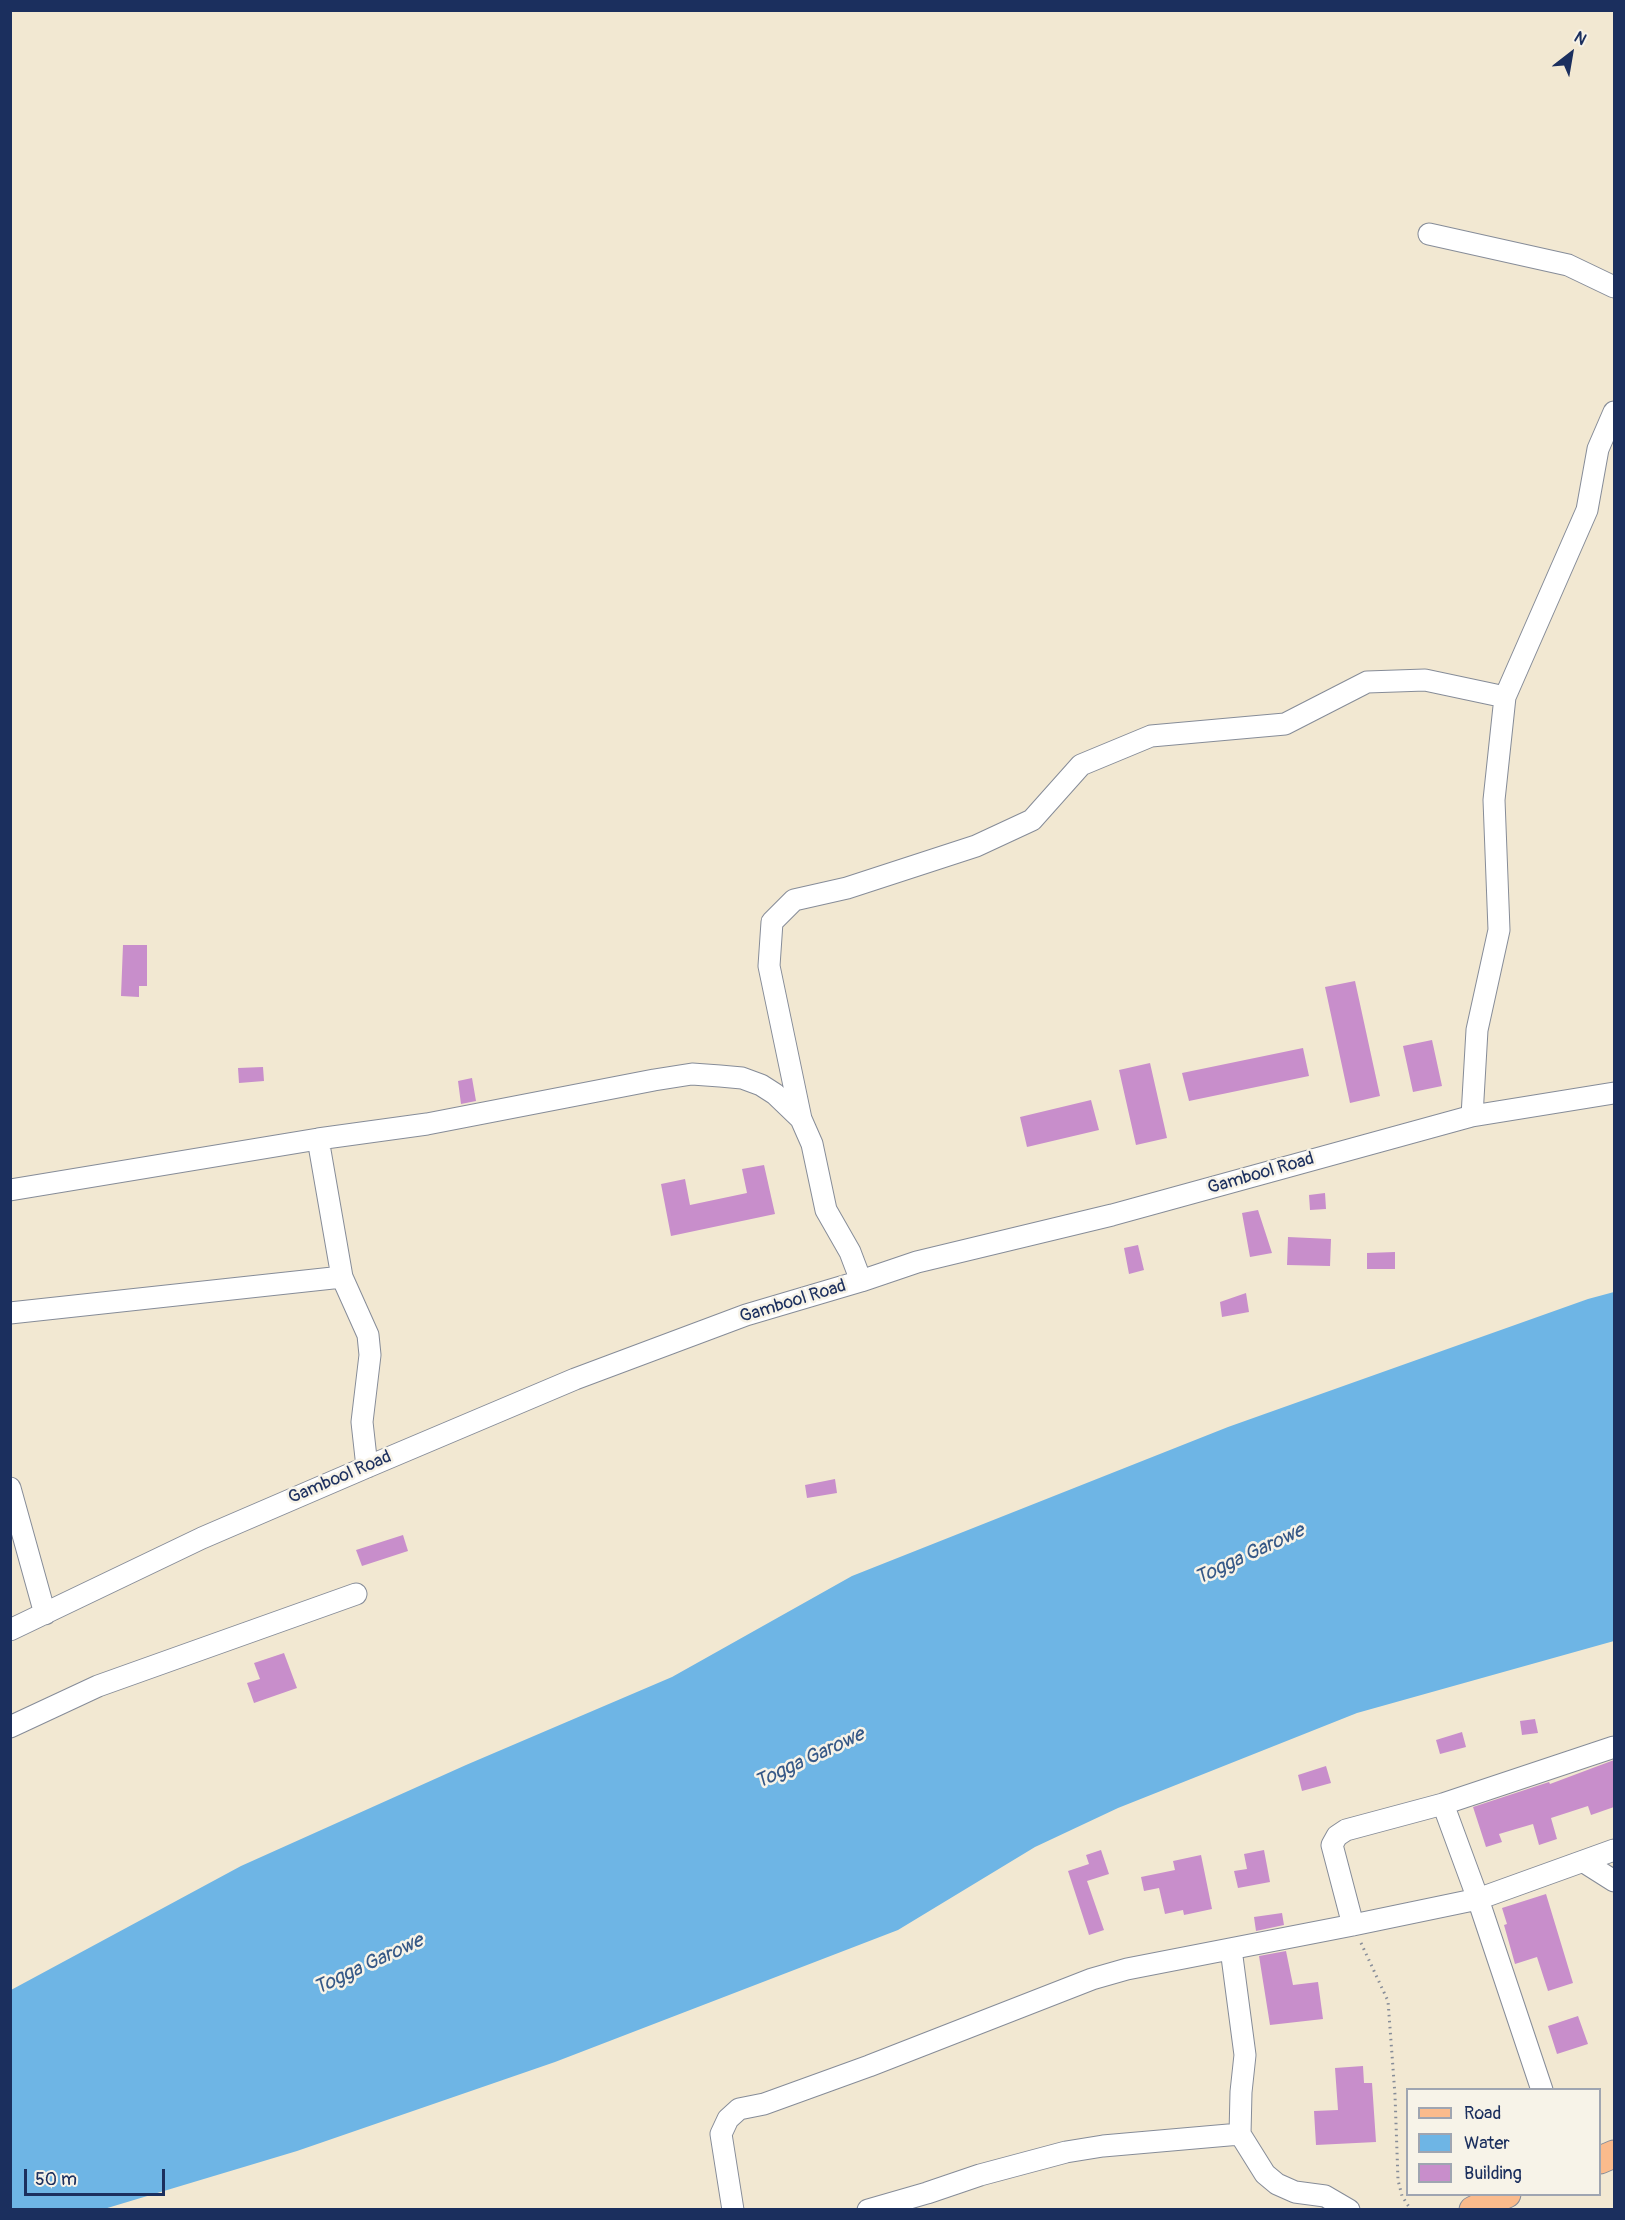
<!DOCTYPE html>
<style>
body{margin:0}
#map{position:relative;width:1625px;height:2220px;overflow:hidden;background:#f2e8d2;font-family:Pangolin,sans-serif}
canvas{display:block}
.frame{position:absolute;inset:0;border:12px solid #1b2f5e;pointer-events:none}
.legend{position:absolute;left:1406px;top:2088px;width:195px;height:108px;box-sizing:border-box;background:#f7f3e8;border:2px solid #9fa5b1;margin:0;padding:8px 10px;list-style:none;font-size:18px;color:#1b2f5e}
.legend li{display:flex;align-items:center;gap:12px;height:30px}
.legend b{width:30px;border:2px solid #9fa5b1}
.north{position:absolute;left:1541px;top:24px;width:60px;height:60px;-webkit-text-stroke:4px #f7f3e8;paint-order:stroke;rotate:31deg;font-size:16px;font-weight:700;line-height:24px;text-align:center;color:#1b2f5e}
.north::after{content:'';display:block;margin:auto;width:21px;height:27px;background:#1b2f5e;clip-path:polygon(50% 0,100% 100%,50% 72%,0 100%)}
.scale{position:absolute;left:24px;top:2169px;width:141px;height:27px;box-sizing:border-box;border:3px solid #1b2f5e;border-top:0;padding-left:8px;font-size:18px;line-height:21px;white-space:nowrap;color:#1b2f5e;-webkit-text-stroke:4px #f7f3e8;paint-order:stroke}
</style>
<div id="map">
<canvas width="1625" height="2220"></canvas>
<div class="frame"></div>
<ul class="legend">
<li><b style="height:8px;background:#fbbb8c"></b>Road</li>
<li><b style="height:16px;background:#6eb5e5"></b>Water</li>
<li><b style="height:16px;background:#c88ecb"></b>Building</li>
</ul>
<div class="north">N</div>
<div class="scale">50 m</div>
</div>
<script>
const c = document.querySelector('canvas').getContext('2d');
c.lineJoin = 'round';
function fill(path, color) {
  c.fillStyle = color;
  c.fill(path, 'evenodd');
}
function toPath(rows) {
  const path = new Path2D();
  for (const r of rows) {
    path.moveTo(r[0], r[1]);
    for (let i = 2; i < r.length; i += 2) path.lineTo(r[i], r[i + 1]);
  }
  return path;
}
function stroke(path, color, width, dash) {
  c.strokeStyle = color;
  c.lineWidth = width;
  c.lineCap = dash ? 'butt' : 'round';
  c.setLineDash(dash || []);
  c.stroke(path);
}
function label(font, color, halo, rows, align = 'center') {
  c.font = font + ' Pangolin,sans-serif';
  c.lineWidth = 5;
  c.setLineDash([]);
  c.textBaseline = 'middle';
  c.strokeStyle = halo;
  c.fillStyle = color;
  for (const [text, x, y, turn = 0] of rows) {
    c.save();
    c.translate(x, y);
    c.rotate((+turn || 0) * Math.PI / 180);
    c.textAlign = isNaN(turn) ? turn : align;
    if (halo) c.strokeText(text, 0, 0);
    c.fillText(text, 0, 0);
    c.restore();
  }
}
const water = toPath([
 [1614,1292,1614,1641,1357,1713,1118,1808,1035,1847,898,1930,555,2062,297,2151,104,2209,11,2209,11,1990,241,1866,466,1765,672,1677,852,1576,1228,1427,1588,1299]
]);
const building = toPath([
 [123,945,147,945,147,986,139,986,139,997,121,996],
 [1355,981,1380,1096,1350,1103,1325,987],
 [1432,1040,1442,1086,1413,1092,1403,1046],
 [1303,1048,1309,1076,1189,1101,1182,1073],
 [1150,1063,1167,1138,1136,1145,1119,1070],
 [263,1067,264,1081,239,1083,238,1068],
 [472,1078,476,1101,461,1104,458,1081],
 [1091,1100,1099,1130,1027,1147,1020,1117],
 [764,1165,775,1214,671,1236,661,1184,685,1179,690,1205,747,1193,742,1169],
 [1325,1193,1326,1209,1310,1210,1309,1195],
 [1258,1210,1272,1253,1250,1257,1242,1213],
 [1288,1237,1331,1239,1330,1266,1287,1265],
 [1138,1245,1144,1270,1129,1274,1124,1248],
 [1395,1252,1395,1269,1367,1269,1367,1253],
 [1246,1293,1249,1312,1222,1317,1220,1302],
 [835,1479,837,1493,807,1498,805,1485],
 [403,1535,408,1551,362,1566,356,1550],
 [284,1653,297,1688,254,1703,247,1683,260,1679,254,1663],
 [1535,1719,1538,1733,1522,1735,1520,1721],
 [1462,1732,1466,1747,1440,1754,1436,1740],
 [1614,1760,1614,1807,1591,1815,1588,1806,1551,1818,1557,1839,1539,1845,1533,1824,1499,1834,1502,1842,1486,1847,1473,1807,1549,1782,1550,1784],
 [1326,1766,1331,1783,1302,1791,1298,1775],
 [1101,1850,1109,1874,1087,1881,1104,1930,1089,1935,1068,1871,1089,1864,1086,1855],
 [1264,1850,1270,1882,1238,1888,1234,1871,1247,1869,1244,1854],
 [1201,1855,1212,1909,1184,1915,1183,1910,1165,1914,1159,1888,1144,1891,1141,1877,1175,1870,1173,1861],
 [1546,1894,1573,1983,1548,1991,1537,1957,1515,1964,1504,1925,1507,1924,1502,1908],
 [1282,1913,1284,1925,1256,1931,1254,1917],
 [1286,1951,1293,1985,1318,1982,1323,2019,1270,2025,1259,1956],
 [1578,2016,1588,2044,1557,2054,1548,2026],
 [1363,2066,1364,2083,1372,2083,1376,2142,1316,2145,1314,2111,1338,2110,1335,2068]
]);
const path = toPath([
 [1361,1943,1388,2001,1395,2095,1398,2180,1402,2196,1411,2210]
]);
const minor = toPath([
 [1429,234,1568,265,1614,287],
 [1472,1116,1477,1030,1499,930,1494,800,1505,697,1587,510,1598,449,1614,412],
 [801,1119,769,966,772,922,794,900,847,888,976,846,1032,820,1081,765,1151,736,1285,724,1367,682,1425,680,1505,697],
 [318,1139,342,1277,368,1335,370,1355,362,1422,367,1467],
 [10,1190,318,1139,427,1124,654,1080,692,1074,720,1076,742,1078,761,1085,775,1094,801,1119,812,1144,826,1210,850,1252,861,1281],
 [10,1313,342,1277],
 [10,1488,45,1614],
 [10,1630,202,1538,367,1467,575,1379,746,1315,861,1281,917,1262,1112,1215,1472,1116,1614,1093],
 [10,1727,98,1686,356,1594],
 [1443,1804,1478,1899,1542,2090],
 [1584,1862,1614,1881],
 [1353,1925,1332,1845,1337,1836,1346,1830,1443,1804,1614,1747],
 [1231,1949,1245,2055,1241,2092,1240,2134,1265,2174,1277,2184,1295,2192,1325,2196,1349,2210],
 [733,2210,721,2134,728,2119,739,2109,764,2104,869,2066,1092,1979,1127,1969,1353,1925,1478,1899,1614,1850],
 [868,2210,927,2193,980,2175,1066,2152,1103,2146,1240,2134]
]);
const major = toPath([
 [1600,2160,1614,2154],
 [1473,2210,1507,2194]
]);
const streetNames = [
 ["Gambool Road",1261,1174,-16],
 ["Gambool Road",793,1302,-17],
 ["Gambool Road",340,1478,-23]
];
const waterNames = [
 ["Togga Garowe",1250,1555,-25],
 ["Togga Garowe",810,1759,-25],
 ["Togga Garowe",369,1965,-25]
];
fill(water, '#6eb5e5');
fill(building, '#c88ecb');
stroke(minor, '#868c98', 23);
stroke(major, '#868c98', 29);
stroke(path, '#868c98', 3, [1.5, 4.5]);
stroke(minor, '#fff', 21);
stroke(major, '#fbbb8c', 27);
label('18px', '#1b2f5e', '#f7f3e8', streetNames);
label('italic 20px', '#345786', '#f7f3e8', waterNames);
</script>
